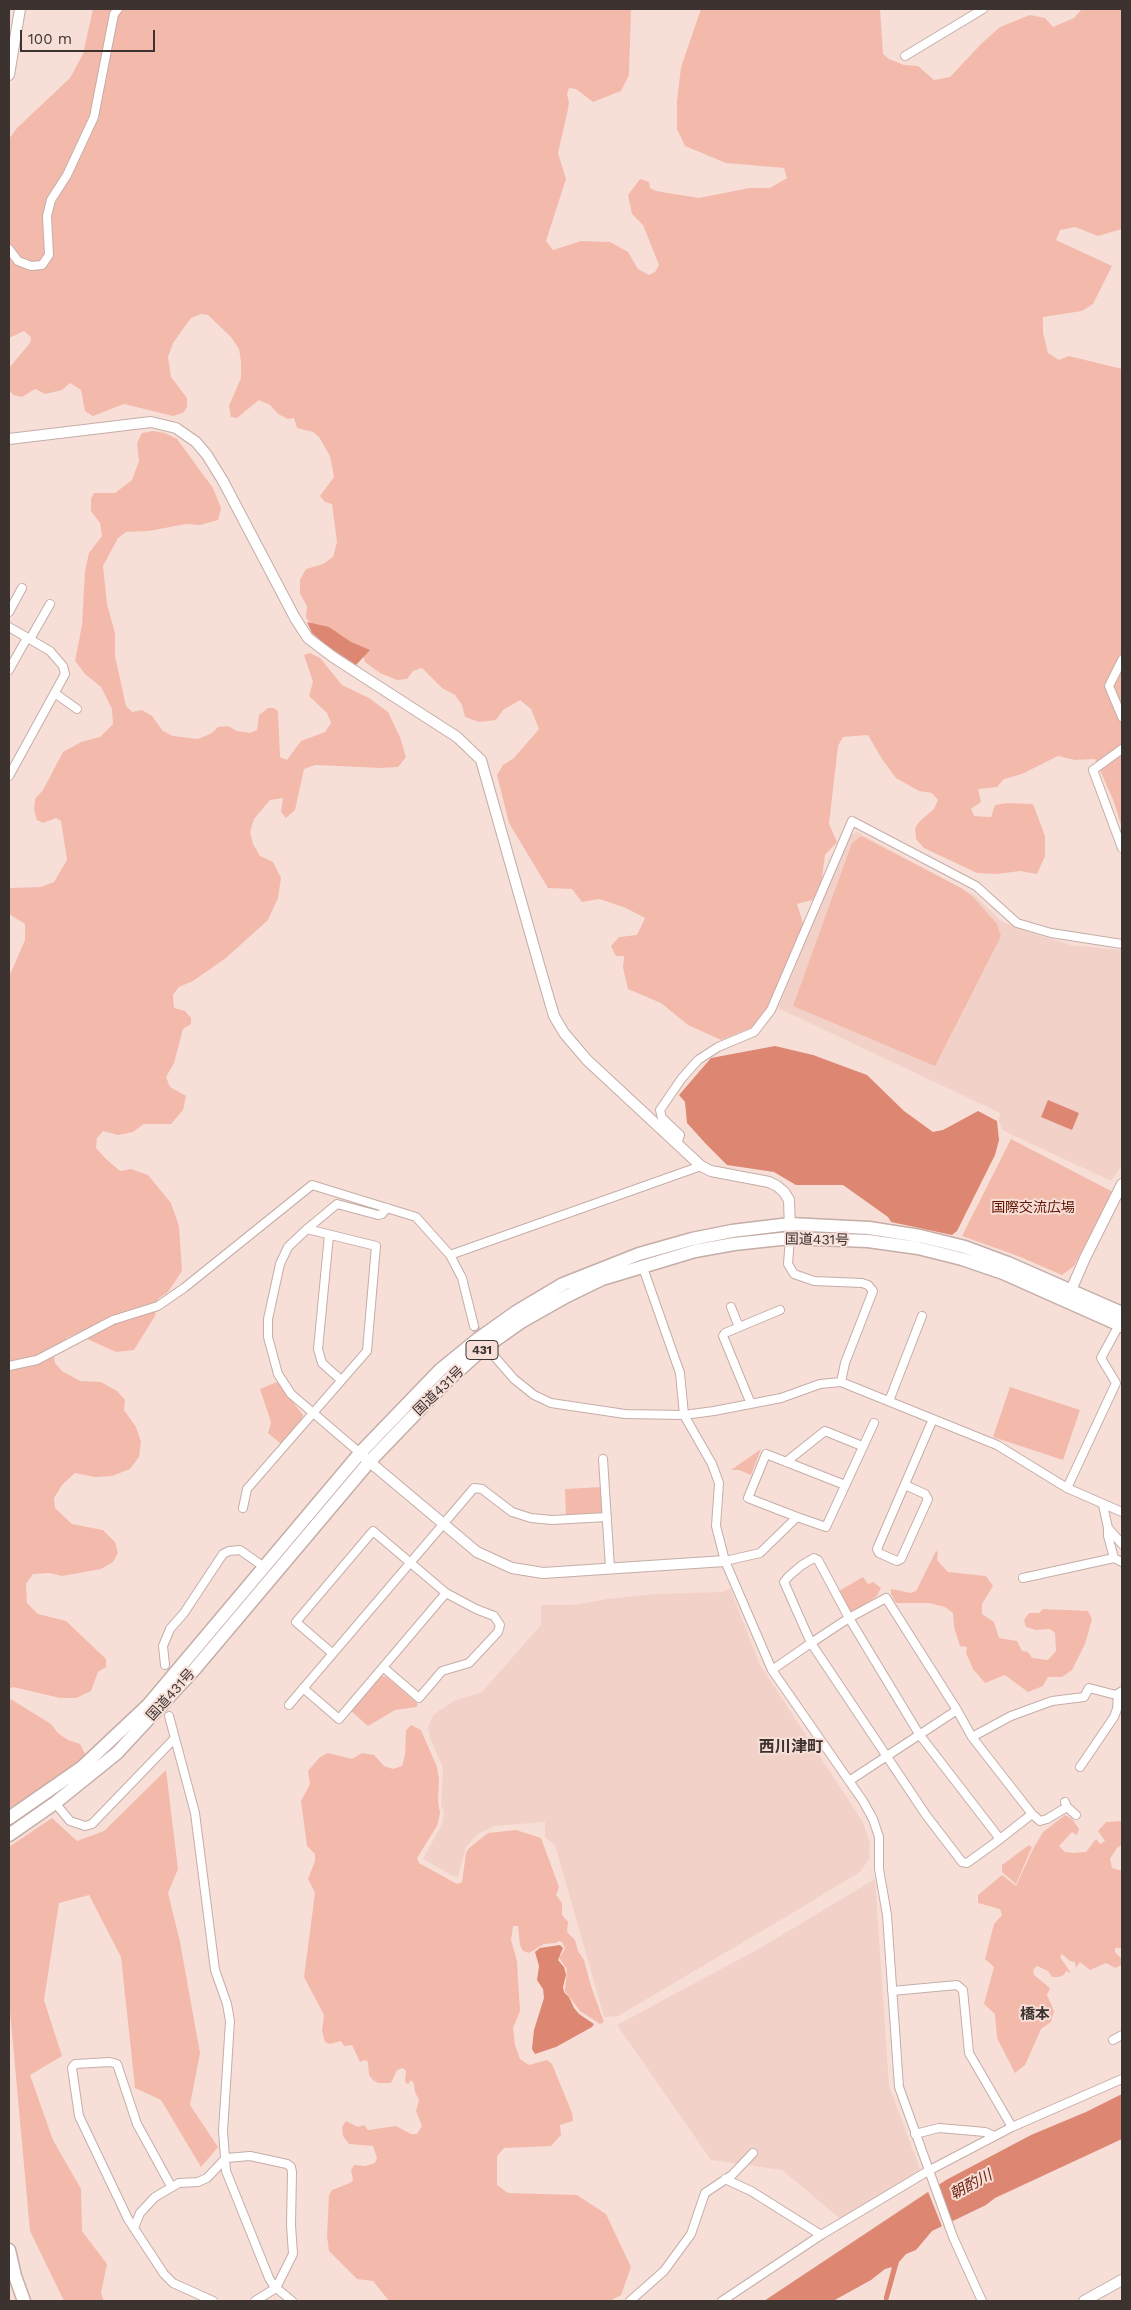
<!DOCTYPE html>
<meta charset="utf-8">
<style>
body{margin:0}
#map{position:relative;width:1131px;height:2310px;overflow:hidden;background:#f7dfd8;font-family:"Work Sans",sans-serif}
canvas{display:block}
.frame{position:absolute;inset:0;border:10px solid #3c3331;pointer-events:none}
.scale{position:absolute;left:20px;top:30px;width:135px;height:22px;box-sizing:border-box;border:2px solid #3c3331;border-top:0;padding-left:6px;font-size:15px;line-height:18px;white-space:nowrap;color:#3c3331;-webkit-text-stroke:4px #f7dfd8;paint-order:stroke}
</style>
<div id="map">
<canvas width="1131" height="2310"></canvas>
<div class="frame"></div>
<div class="scale">100 m</div>
</div>
<script>
const c = document.querySelector('canvas').getContext('2d');
c.lineJoin = 'round';
function fill(path, color) {
  c.fillStyle = color;
  c.fill(path, 'evenodd');
}
function toPath(rows) {
  const path = new Path2D();
  for (const r of rows) {
    path.moveTo(r[0], r[1]);
    for (let i = 2; i < r.length; i += 2) path.lineTo(r[i], r[i + 1]);
  }
  return path;
}
function stroke(path, color, width, dash) {
  c.strokeStyle = color;
  c.lineWidth = width;
  c.lineCap = dash ? 'butt' : 'round';
  c.setLineDash(dash || []);
  c.stroke(path);
}
function label(font, color, halo, rows, align = 'center') {
  c.font = font + ' "Work Sans","Noto Sans JP",sans-serif';
  c.lineWidth = 4;
  c.setLineDash([]);
  c.textBaseline = 'middle';
  c.strokeStyle = halo;
  c.fillStyle = color;
  for (const [text, x, y, turn = 0] of rows) {
    c.save();
    c.translate(x, y);
    c.rotate((+turn || 0) * Math.PI / 180);
    c.textAlign = isNaN(turn) ? turn : align;
    if (halo) c.strokeText(text, 0, 0);
    c.fillText(text, 0, 0);
    c.restore();
  }
}
const built = toPath([
 [857,832,974,895,1001,921,1029,932,1071,945,1122,950,1122,1165,1111,1181,1002,1130,999,1121,1000,1113,778,1008,849,836],
 [730,1588,760,1665,863,1822,870,1844,869,1859,860,1872,784,1918,618,2016,604,2017,555,1845,545,1837,545,1822,495,1826,478,1834,466,1847,458,1877,451,1875,423,1859,442,1824,444,1812,441,1806,443,1768,430,1738,428,1727,434,1714,454,1701,482,1692,541,1625,541,1605,573,1605,608,1599,653,1594,723,1592],
 [875,1879,889,2086,920,2169,843,2221,782,2170,711,2160,617,2025,762,1947]
]);
const green = toPath([
 [93,9,631,9,629,75,621,91,593,102,576,89,569,88,567,94,569,103,567,114,558,153,566,179,546,241,553,250,581,241,610,242,628,252,638,269,649,275,655,272,659,265,643,225,632,214,628,195,640,179,649,182,650,188,656,191,699,198,749,188,770,188,787,178,784,168,726,163,685,146,677,129,677,101,681,67,701,9,880,9,883,54,889,59,904,65,918,66,934,80,950,77,981,44,1000,27,1030,15,1045,18,1053,27,1074,18,1082,9,1122,9,1122,229,1098,236,1075,227,1060,230,1056,240,1112,266,1093,304,1082,311,1043,317,1043,333,1048,353,1059,360,1069,356,1122,369,1122,828,1114,802,1095,759,1075,760,1058,756,1022,774,1004,779,997,787,978,789,981,802,971,809,974,816,991,817,995,805,1008,803,1033,804,1045,836,1045,856,1037,874,1020,871,997,874,977,873,924,848,916,839,915,828,920,821,934,809,938,800,932,793,919,791,896,778,882,759,868,735,843,737,838,746,829,824,837,842,825,855,821,886,812,900,797,904,804,926,767,1009,753,1027,721,1040,688,1025,661,1003,628,989,623,968,624,956,616,956,611,946,619,937,637,935,645,918,626,908,599,899,582,902,572,889,548,888,509,823,497,775,503,765,514,758,539,729,531,709,520,700,503,710,496,720,479,722,465,717,462,705,455,695,442,688,422,668,413,671,407,679,397,680,380,673,365,662,362,652,316,628,306,618,307,606,300,594,300,580,306,569,323,564,333,557,337,542,332,504,325,502,320,496,334,477,330,456,319,437,313,432,297,428,294,418,288,419,278,414,270,405,259,400,237,418,231,417,229,406,241,378,241,361,239,349,231,337,208,315,201,314,191,318,173,343,168,357,171,377,187,398,187,407,183,413,173,416,124,404,93,416,85,411,81,390,70,383,62,390,45,394,35,389,22,397,13,395,9,389,9,368,30,343,31,337,24,331,9,338,9,139,17,128,70,78,83,54],
 [153,431,165,433,177,439,213,488,221,508,218,520,200,525,186,524,149,531,126,532,118,538,103,566,107,604,115,633,115,656,126,706,132,712,142,710,152,716,163,731,173,736,198,739,212,733,218,727,228,726,237,731,250,733,257,730,259,715,268,708,274,708,278,711,280,757,287,760,301,741,325,732,331,723,327,713,309,696,313,682,304,655,310,653,320,658,342,685,369,698,388,712,400,737,406,757,398,767,380,768,315,765,304,769,295,810,286,818,281,812,283,798,270,800,254,819,250,832,253,844,260,856,273,862,281,878,278,898,268,920,226,958,193,981,179,987,173,995,174,1008,185,1011,191,1018,191,1024,183,1029,174,1063,166,1077,170,1087,186,1096,183,1110,171,1124,144,1124,133,1132,118,1135,103,1131,97,1138,96,1148,106,1159,120,1171,131,1169,148,1175,171,1203,179,1226,182,1271,168,1292,158,1299,155,1316,134,1350,116,1352,76,1334,68,1337,53,1350,55,1363,62,1371,80,1381,101,1382,117,1391,125,1400,124,1410,136,1427,141,1442,139,1457,130,1469,112,1476,95,1477,75,1473,62,1485,54,1498,55,1508,72,1524,103,1530,115,1542,118,1553,113,1562,101,1569,62,1576,49,1573,33,1574,26,1584,27,1603,38,1614,66,1621,106,1659,106,1667,98,1672,91,1691,76,1698,60,1698,13,1687,9,1689,9,977,25,940,25,924,9,914,9,888,41,887,54,882,67,860,61,821,56,818,43,823,37,820,34,810,35,799,43,790,63,752,81,742,100,737,113,724,112,709,101,687,85,674,75,661,82,625,85,571,89,553,102,536,100,523,91,511,91,499,94,493,115,493,132,480,139,461,137,443,142,433],
 [861,836,961,888,973,897,997,924,1001,936,935,1066,793,1006,852,843],
 [1011,1139,1113,1192,1074,1266,1062,1275,1018,1256,962,1236],
 [277,1382,303,1415,300,1423,281,1444,268,1433,271,1423,269,1416,260,1389],
 [1010,1387,1080,1410,1063,1460,993,1437],
 [761,1449,751,1475,739,1470,731,1470],
 [601,1487,603,1511,600,1515,566,1517,565,1489],
 [936,1551,938,1552,937,1560,948,1572,986,1576,993,1586,982,1604,982,1614,994,1622,999,1638,1017,1641,1022,1651,1028,1652,1032,1658,1048,1660,1056,1651,1055,1633,1050,1629,1036,1630,1026,1627,1024,1620,1029,1613,1039,1613,1043,1609,1088,1611,1092,1619,1089,1630,1085,1644,1072,1670,1062,1677,1048,1677,1043,1686,1028,1692,1005,1675,985,1683,973,1669,966,1653,967,1647,960,1646,954,1627,953,1613,945,1607,929,1603,896,1603,891,1594,891,1589,911,1593,916,1591],
 [863,1577,868,1584,873,1582,881,1588,877,1596,853,1612,850,1611,839,1591],
 [381,1676,387,1677,418,1704,416,1707,395,1710,368,1726,351,1711],
 [9,1698,51,1724,58,1733,68,1740,80,1744,85,1754,82,1763,25,1801,9,1808],
 [411,1725,421,1730,437,1767,439,1779,438,1802,440,1813,437,1826,417,1858,419,1863,457,1884,462,1882,466,1853,469,1848,488,1833,516,1830,541,1838,559,1887,556,1895,562,1903,562,1915,568,1922,567,1932,575,1940,578,1951,584,1960,591,1986,604,2022,600,2024,580,2011,565,1991,567,1969,559,1958,565,1949,562,1942,559,1941,556,1943,544,1944,529,1953,523,1951,520,1945,518,1926,513,1926,511,1940,517,1961,520,2011,513,2028,515,2045,520,2059,529,2065,547,2060,552,2064,572,2113,573,2121,560,2125,561,2135,551,2146,504,2148,497,2156,497,2185,508,2193,577,2195,606,2214,631,2267,621,2295,610,2301,389,2301,373,2281,357,2279,329,2251,327,2236,329,2195,332,2190,350,2183,353,2180,351,2170,354,2165,365,2166,375,2163,377,2158,373,2146,349,2144,343,2136,342,2127,346,2121,358,2127,364,2125,368,2130,396,2126,411,2134,417,2134,422,2126,416,2111,419,2100,415,2092,414,2084,411,2080,408,2084,405,2082,406,2071,403,2068,397,2070,391,2083,378,2083,373,2080,369,2075,368,2062,365,2060,360,2062,352,2045,344,2046,341,2041,330,2044,325,2042,322,2031,324,2015,304,1977,315,1893,308,1879,315,1861,315,1854,307,1846,301,1801,310,1784,308,1771,320,1757,328,1753,352,1759,362,1753,374,1755,384,1766,393,1769,402,1766,405,1755,406,1730],
 [166,1770,178,1869,168,1893,180,1942,200,2053,190,2105,218,2147,201,2167,161,2100,135,2088,121,1957,89,1895,59,1903,44,2000,62,2056,30,2075,53,2140,81,2189,82,2231,107,2264,101,2293,104,2301,64,2301,30,2231,9,2000,9,1847,52,1818,77,1841,104,1831],
 [1065,1815,1072,1819,1079,1829,1077,1835,1072,1832,1059,1846,1065,1852,1073,1853,1086,1852,1096,1839,1100,1844,1105,1841,1098,1831,1106,1822,1122,1821,1122,1845,1117,1848,1110,1859,1112,1868,1122,1871,1122,1948,1115,1948,1115,1952,1122,1959,1122,1965,1115,1968,1106,1963,1090,1970,1080,1962,1076,1968,1075,1962,1070,1961,1062,1954,1060,1957,1071,1973,1066,1971,1064,1975,1058,1977,1052,1977,1048,1971,1037,1966,1033,1970,1034,1975,1050,1988,1047,1995,1054,2011,1051,2022,1041,2029,1025,2065,1015,2073,997,2038,995,2014,984,2004,994,1967,985,1959,994,1924,1002,1915,1000,1909,978,1903,978,1895,1002,1875,1016,1886,1032,1851,1043,1832],
 [1029,1845,1032,1847,1016,1884,1002,1872,1002,1865]
]);
const water = toPath([
 [307,622,329,627,351,642,370,650,356,665,326,645,312,633],
 [775,1046,813,1055,867,1075,904,1111,933,1132,943,1130,978,1111,997,1121,999,1140,995,1155,957,1231,952,1235,891,1222,888,1217,843,1185,796,1185,774,1172,727,1165,706,1144,687,1123,685,1102,679,1095,711,1058],
 [1048,1100,1079,1113,1072,1130,1041,1117],
 [560,1945,563,1948,558,1960,564,1967,566,1975,563,1987,564,1992,569,1997,574,2008,579,2014,594,2024,592,2027,556,2047,535,2054,532,2049,534,2030,544,1998,543,1989,537,1980,539,1966,535,1952,540,1948],
 [1122,2094,1122,2139,995,2198,986,2205,932,2231,916,2250,906,2254,899,2262,888,2301,884,2301,884,2297,892,2267,885,2269,871,2280,833,2301,764,2301,946,2180,1031,2135,1086,2112]
]);
const pier = toPath([
 [937,2183,952,2223,943,2229,927,2189]
]);
const minorTunnel = toPath([
 [474,1326,494,1356]
]);
const minor = toPath([
 [905,56,983,9],
 [9,249,18,261,31,266,42,265,49,255,47,216,51,200,67,175,94,117,114,14,118,9],
 [9,612,22,588],
 [9,627,50,651,63,666,65,674,9,776],
 [30,639,50,604],
 [1122,660,1109,686,1122,717],
 [9,670,27,638],
 [56,694,77,709],
 [1122,749,1093,770,1122,848],
 [677,1144,680,1135,662,1118,660,1110,682,1078,698,1060,718,1047,754,1032,771,1010,852,821,976,886,1017,923,1051,933,1122,944],
 [329,1235,318,1349,322,1363,341,1380],
 [790,1238,788,1264,794,1274,814,1281,862,1283,868,1285,873,1291,845,1363,841,1382],
 [450,1255,701,1166],
 [642,1265,680,1373,684,1415,712,1464,719,1483,716,1526,725,1561,772,1670,863,1801,873,1819,879,1837,879,1869,887,1915,899,2087,953,2237,982,2301],
 [731,1307,739,1327],
 [494,1356,514,1379,534,1395,551,1403,625,1414,684,1415,714,1411,781,1398,820,1384,841,1382,997,1445,1067,1488,1122,1512],
 [9,1366,37,1360,113,1320,158,1306,184,1288,312,1185,416,1217,450,1255,462,1278,474,1326],
 [889,1401,922,1316],
 [751,1404,723,1336,725,1333,780,1310],
 [360,1453,291,1394,278,1374,268,1337,268,1319,280,1264,288,1247,307,1229,337,1204,378,1215,382,1214,387,1208],
 [603,1459,610,1568],
 [786,1462,825,1431,862,1446],
 [905,1485,925,1494,928,1499,901,1559,897,1561,879,1553,877,1549,933,1419],
 [1067,1488,1116,1383,1101,1358,1119,1325],
 [1103,1505,1108,1528,1122,1544],
 [243,1508,247,1489,367,1351,376,1246,307,1229],
 [797,1517,748,1498,766,1454,845,1485],
 [1108,1528,1108,1536,1114,1558],
 [725,1561,760,1553,797,1517,826,1527,874,1423],
 [1023,1578,1114,1558,1122,1562],
 [332,1653,296,1622,373,1531,446,1593,476,1609,494,1616,500,1625,498,1632,469,1663,442,1671,419,1698,384,1668],
 [165,1665,163,1646,170,1629,184,1613,223,1554,229,1551,240,1550,264,1567],
 [772,1670,811,1643,849,1618,886,1598,957,1710,972,1737,1032,1814,1000,1839,992,1845,967,1863,962,1862,926,1815,811,1643,784,1582,789,1576,802,1565,814,1558,818,1560,849,1618,919,1734,1000,1839],
 [303,1688,339,1719,446,1593],
 [289,1705,474,1488,482,1489,512,1512,531,1518,552,1520,607,1517],
 [169,1716,195,1813,215,1970,227,2004,230,2021,223,2131,226,2171,269,2278,274,2286,292,2301],
 [972,1737,1011,1716,1052,1701,1084,1697,1089,1688,1116,1695,1122,1691],
 [1080,1767,1114,1717,1117,1709,1118,1695],
 [849,1781,957,1710],
 [1065,1802,1067,1807,1076,1815],
 [55,1803,70,1821,85,1826,92,1824,174,1739],
 [1032,1814,1040,1821,1047,1819,1067,1807],
 [892,1991,957,1985,963,1990,969,2053,1012,2127],
 [1113,2040,1122,2035],
 [915,2134,939,2128,985,2132,994,2136],
 [171,2186,137,2124,117,2064,110,2062,75,2064,72,2068,79,2116,128,2219,164,2274,173,2283,213,2301],
 [134,2228,140,2213,155,2197,179,2183,198,2182,207,2178,226,2158,250,2156,287,2164,291,2167,292,2172,291,2225,293,2254,276,2288,255,2301],
 [821,2235,928,2171,1012,2127,1122,2079],
 [630,2301,664,2271,691,2234,705,2193,732,2175,753,2153],
 [722,2301,821,2235,751,2191,725,2179]
]);
const tertiary = toPath([
 [9,75,20,9],
 [9,439,151,422,176,428,196,442,207,455,223,481,295,618,308,638,333,657,457,737,481,760,542,975,554,1016,564,1033,587,1060,701,1166,711,1171,769,1182,777,1186,784,1192,789,1200,790,1229],
 [1068,1297,1085,1258,1122,1184],
 [365,1458,477,1552,512,1568,543,1573,725,1561],
 [1084,2301,1122,2280]
]);
const primary = toPath([
 [9,2250,15,2276,24,2301]
]);
const trunk = toPath([
 [9,1818,81,1768,148,1705,360,1453,440,1370,478,1339,516,1312,563,1284,639,1254,692,1239,732,1231,790,1224,869,1228,920,1236,965,1247,1008,1263,1122,1313],
 [9,1835,55,1803,117,1753,194,1670,370,1461,447,1381,484,1348,521,1322,567,1296,602,1279,695,1251,734,1244,790,1238,868,1241,918,1248,962,1259,1003,1273,1122,1326]
]);
const shields = [
 [482,1350,32]
];
const shieldNames = [
 ["431",482,1350]
];
const parkNames = [
 ["国際交流広場",1033,1208]
];
const streetNames = [
 ["国道431号",817,1240,1],
 ["国道431号",439,1391,-44],
 ["国道431号",171,1695,-48]
];
const neighbourhoodNames = [
 ["橋本",1035,2015]
];
const waterNames = [
 ["朝酌川",971,2185,-28]
];
const quarterNames = [
 ["西川津町",791,1747]
];
fill(built, '#f2d1c9');
fill(green, '#f3baac');
fill(water, '#dd8671');
fill(pier, '#f7dfd8');
stroke(minorTunnel, '#d2bdb7', 8, [8, 4]);
stroke(minor, '#c5ada8', 10);
stroke(tertiary, '#c5ada8', 12);
stroke(primary, '#c5ada8', 15);
stroke(trunk, '#c5ada8', 15);
stroke(minor, '#fff', 8);
stroke(tertiary, '#fff', 10);
stroke(primary, '#fff', 12);
stroke(trunk, '#fff', 12);
for (const [x, y, w] of shields) {
  const box = new Path2D();
  box.roundRect(x - w / 2, y - 9.5, w, 19, 4);
  c.fillStyle = '#f7dfd8';
  c.fill(box);
  stroke(box, '#3c3331', 1);
}
label('bold 12px', '#3c3331', null, shieldNames);
label('14px', '#611301', '#f7dfd8', parkNames);
label('14px', '#3c3331', '#f7dfd8', streetNames);
label('bold 15px', '#3c3331', '#f7dfd8', neighbourhoodNames);
label('italic 15px', '#671a07', '#f7dfd8', waterNames);
label('bold 16px', '#3c3331', '#f7dfd8', quarterNames);
</script>
